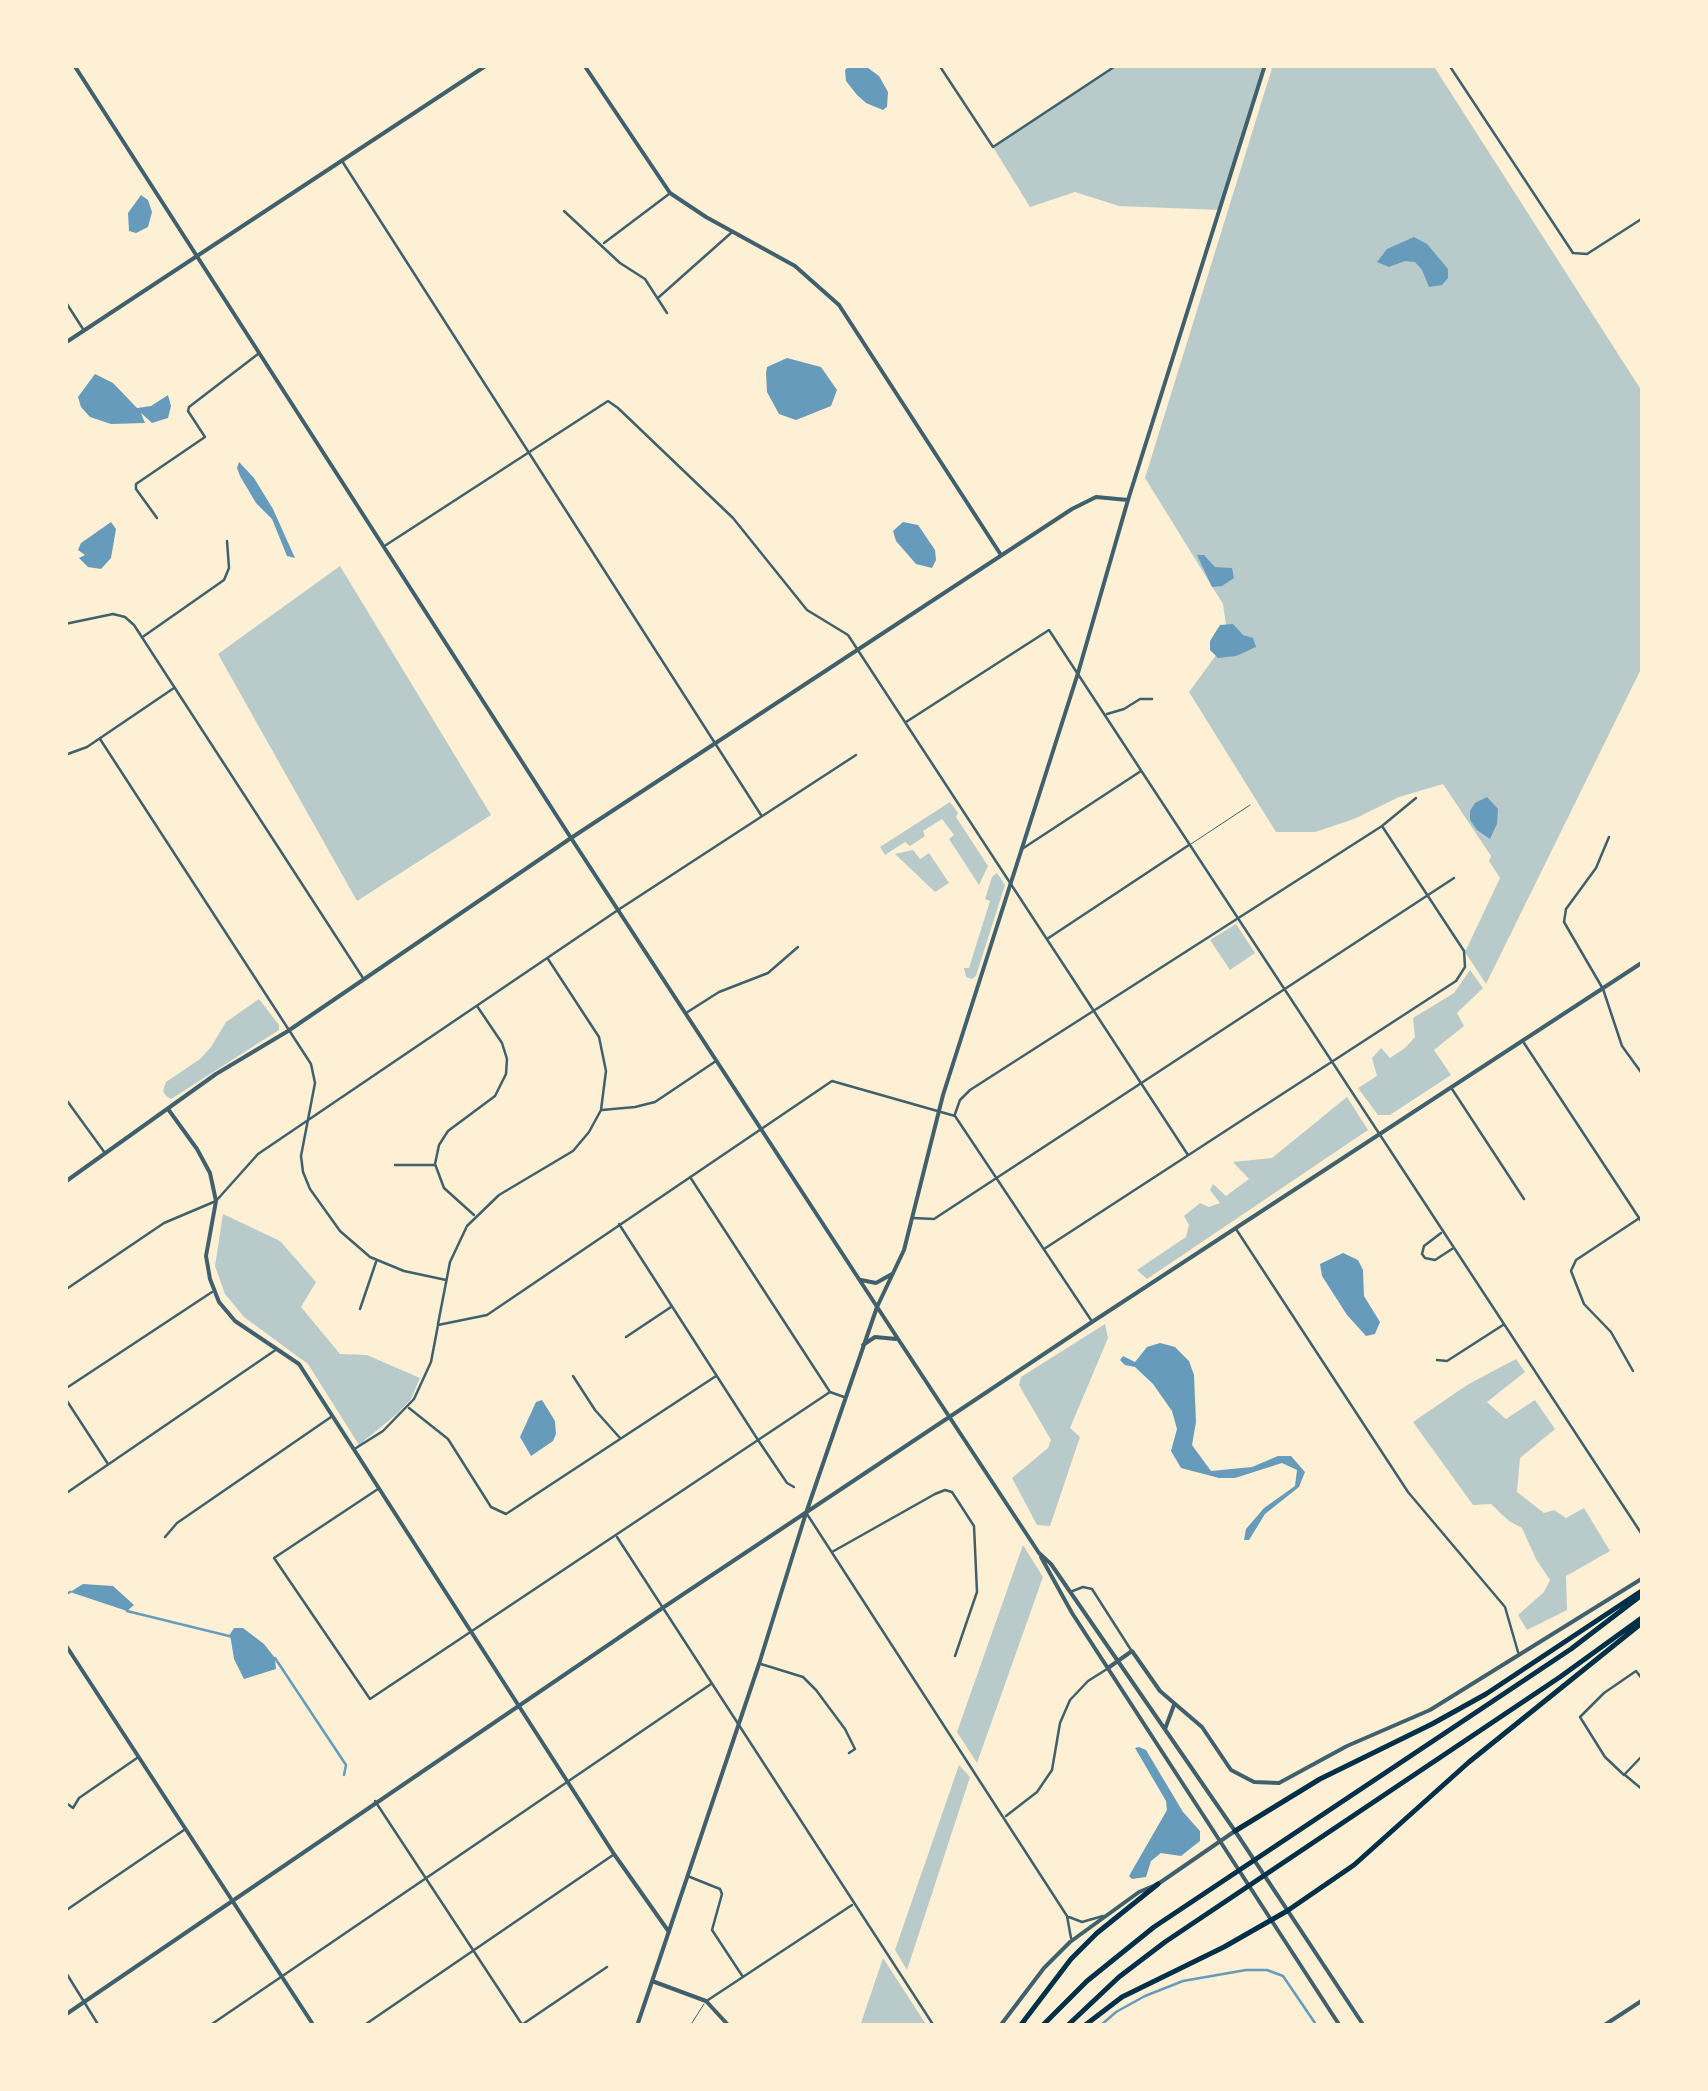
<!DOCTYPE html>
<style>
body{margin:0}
#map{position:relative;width:1708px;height:2091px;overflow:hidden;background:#fdf0d5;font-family:"Work Sans",sans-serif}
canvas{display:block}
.frame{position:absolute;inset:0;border:68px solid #fdf0d5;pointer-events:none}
</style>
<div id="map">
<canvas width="1708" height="2091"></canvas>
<div class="frame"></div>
</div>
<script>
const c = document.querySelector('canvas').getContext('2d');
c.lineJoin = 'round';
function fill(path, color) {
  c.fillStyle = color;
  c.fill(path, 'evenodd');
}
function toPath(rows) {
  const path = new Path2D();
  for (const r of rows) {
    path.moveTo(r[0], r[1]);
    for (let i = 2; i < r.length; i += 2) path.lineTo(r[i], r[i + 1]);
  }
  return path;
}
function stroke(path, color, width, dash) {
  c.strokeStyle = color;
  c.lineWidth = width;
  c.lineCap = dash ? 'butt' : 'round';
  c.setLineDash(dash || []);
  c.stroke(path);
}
const green = toPath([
 [1117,65,1265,65,1220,210,1119,206,1075,192,1030,207,993,147],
 [1273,65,1433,65,1643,393,1643,665,1486,984,1465,952,1500,878,1489,861,1491,856,1443,784,1399,797,1354,819,1315,832,1276,832,1189,692,1228,639,1223,604,1145,478],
 [340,566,491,815,357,901,218,654],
 [950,802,958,813,956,817,988,866,979,885,949,839,954,835,942,819,923,831,925,836,910,846,905,842,885,855,880,847],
 [913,850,920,859,929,853,949,883,935,892,895,854],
 [997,873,1005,885,976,976,972,979,966,977,964,968,969,968,990,901,985,899,992,877],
 [1236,924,1255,953,1230,970,1210,940],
 [1470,970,1483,988,1457,1013,1464,1026,1434,1050,1451,1075,1390,1115,1378,1115,1358,1088,1377,1076,1372,1058,1381,1048,1390,1058,1405,1048,1415,1037,1413,1018,1454,993],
 [259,999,279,1025,279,1030,171,1099,166,1096,163,1091,166,1082,200,1059,211,1047,226,1022],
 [1347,1097,1368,1130,1147,1279,1137,1270,1186,1237,1189,1225,1184,1216,1200,1203,1209,1207,1220,1203,1210,1190,1213,1184,1226,1196,1249,1179,1233,1162,1272,1158],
 [223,1214,280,1241,316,1282,301,1307,340,1354,367,1355,420,1378,411,1399,398,1413,359,1445,308,1364,244,1317,225,1294,215,1266],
 [1105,1324,1108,1338,1070,1428,1080,1437,1050,1526,1037,1525,1012,1478,1048,1448,1051,1440,1019,1385,1021,1377],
 [1516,1359,1525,1372,1487,1402,1506,1419,1535,1400,1555,1429,1520,1458,1517,1492,1544,1513,1554,1510,1566,1518,1584,1508,1610,1551,1566,1576,1567,1610,1527,1630,1518,1615,1544,1592,1550,1580,1536,1559,1522,1528,1509,1521,1491,1504,1473,1505,1413,1422,1467,1385],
 [1023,1545,1043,1577,977,1763,957,1732],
 [959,1765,970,1777,907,1970,895,1950],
 [883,1958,927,2026,860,2026]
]);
const water = toPath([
 [850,65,864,65,879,76,888,92,887,107,883,110,866,103,857,95,846,81,845,70],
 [141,195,148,200,152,212,148,227,136,233,129,231,128,213],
 [1414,237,1427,244,1448,269,1448,278,1442,285,1429,287,1422,270,1415,262,1405,261,1389,267,1377,262,1387,249],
 [787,358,821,367,837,390,831,406,796,420,779,414,767,392,766,373,767,367],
 [95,374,113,383,137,408,151,406,168,395,171,406,168,418,152,423,141,413,145,423,111,424,90,417,81,407,78,397],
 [239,462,254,478,273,509,295,558,287,556,272,519,256,503,240,476,237,468],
 [111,522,116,529,111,558,101,569,88,567,79,558,85,555,78,550,81,543],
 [903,522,918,525,935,550,936,560,932,568,916,564,896,541,893,531],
 [1197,555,1204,555,1215,567,1232,568,1234,578,1222,586,1212,587],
 [1233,624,1243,635,1253,638,1256,647,1236,656,1218,658,1210,650,1210,641,1220,625],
 [1487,797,1498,809,1497,824,1490,839,1477,830,1470,820,1470,811,1475,803],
 [1343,1253,1358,1260,1363,1270,1364,1296,1380,1322,1375,1334,1366,1336,1347,1315,1322,1276,1320,1264],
 [1160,1343,1175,1347,1189,1361,1194,1375,1196,1422,1192,1445,1211,1471,1252,1467,1278,1456,1291,1456,1305,1472,1299,1487,1265,1514,1249,1540,1244,1540,1246,1529,1264,1508,1295,1486,1297,1470,1282,1463,1235,1478,1219,1478,1181,1468,1171,1451,1177,1429,1172,1411,1153,1384,1135,1367,1125,1365,1120,1360,1123,1356,1135,1362,1147,1347],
 [542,1400,555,1421,556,1434,553,1441,531,1456,520,1437,536,1402],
 [83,1584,113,1586,134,1605,127,1611,70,1592],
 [234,1628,243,1628,264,1644,275,1658,276,1669,244,1679,234,1659,230,1634],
 [1139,1747,1146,1750,1183,1812,1200,1831,1200,1841,1181,1856,1161,1853,1151,1861,1146,1877,1132,1879,1129,1876,1167,1810,1166,1801,1135,1748]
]);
const stream = toPath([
 [65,1595,70,1592],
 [127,1611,233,1637],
 [275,1658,346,1765,344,1775],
 [1100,2026,1116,2012,1145,1996,1183,1981,1246,1970,1267,1970,1283,1976,1317,2026]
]);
const service = toPath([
 [1191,844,1250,805],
 [690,2026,704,2004]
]);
const minor = toPath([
 [939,65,993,147,1117,65],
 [1449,65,1573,253,1587,254,1643,218],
 [342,161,761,815],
 [564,211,620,263,645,279,667,313],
 [604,243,669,194],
 [659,297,731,233],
 [65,301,83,329],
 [157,518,136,489,136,484,205,437,188,411,189,407,258,354],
 [386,545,608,401,618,408,733,518,807,610,848,635,1188,1155],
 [65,624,113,614,125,617,134,625,363,978],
 [144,636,224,580,229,568,227,541],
 [1107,714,1124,709,1140,699,1152,699],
 [906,722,1049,630,1643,1536],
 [100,739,311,1064,315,1083,301,1156,303,1172,310,1189,340,1231,370,1257,404,1271,446,1280],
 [65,755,87,747,174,688],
 [1609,837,1596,868,1566,909,1564,922,1603,989,1622,1046,1643,1075],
 [1022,849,1141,771],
 [1047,939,1189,845],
 [686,1013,719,992,768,973,798,947],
 [1524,1043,1643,1224],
 [1452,1089,1524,1199],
 [65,1098,105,1153],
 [602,1110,635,1107,655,1102,716,1061],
 [955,1114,960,1100,970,1090,1382,826,1416,798],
 [395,1165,434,1165],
 [690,1177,830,1392],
 [474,1215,444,1188,435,1164,439,1145,448,1131,495,1096,506,1074,507,1059,502,1043,477,1006],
 [913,1218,934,1219,1454,878],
 [619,1224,758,1440,787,1483,794,1487],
 [1236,1229,1408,1492,1505,1607,1518,1652],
 [1441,1233,1424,1246,1422,1254,1425,1258,1435,1260,1452,1249],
 [1044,1249,1456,981,1465,967,1464,951,1382,826],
 [65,1290,164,1223,216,1201,258,1154,618,910,856,755],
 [360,1309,376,1262],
 [438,1324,450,1262,467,1226,499,1195,573,1151,589,1132,601,1110,606,1071,599,1037,548,959],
 [626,1337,671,1307],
 [1437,1360,1447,1361,1503,1325],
 [1633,1371,1611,1332,1584,1304,1571,1271,1576,1260,1638,1219],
 [573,1376,595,1410,620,1438],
 [65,1389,212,1292],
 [65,1398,108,1464],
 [409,1408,448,1439,491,1507,506,1514,716,1376],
 [356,1448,383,1431,414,1399,431,1362,438,1325,487,1315,832,1081,955,1116,1091,1320],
 [378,1489,274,1558,370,1699,830,1392,844,1397],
 [65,1494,277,1349],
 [807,1514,1067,1916,1071,1938],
 [165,1537,177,1523,331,1417],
 [617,1537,934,2026],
 [832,1552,935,1494,945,1490,952,1492,974,1526,977,1592,955,1656],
 [1070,1592,1083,1587,1092,1589,1131,1650],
 [761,1664,803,1677,816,1690,845,1729,855,1749,849,1753],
 [1643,1680,1636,1671,1604,1693,1580,1717,1605,1757,1624,1775,1643,1755],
 [1625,1775,1643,1790],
 [375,1801,523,2026],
 [65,1802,73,1808,79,1798,137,1758],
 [1006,1816,1037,1792,1052,1770,1060,1723,1070,1700,1088,1681,1107,1669],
 [690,1877,720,1889,722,1894,712,1930,743,1977],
 [65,1911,184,1830],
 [1069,1917,1082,1922,1103,1916],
 [65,1971,99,2026],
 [708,2000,852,1905],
 [209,2026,711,1684],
 [363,2026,613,1855],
 [520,2026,607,1967]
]);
const tertiary = toPath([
 [74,65,571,838,902,1345,1039,1553,1051,1564,1235,1831,1364,2026],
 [584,65,670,193,706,217,795,266,839,305,1001,555],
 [65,343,487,65],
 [168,1109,197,1149,210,1173,216,1201,206,1256,210,1279,219,1302,235,1321,299,1364,614,1854,669,1932],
 [65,1182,216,1074,288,1031,571,838,1072,509,1096,497,1128,500],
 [861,1280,876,1283,892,1274],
 [863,1345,875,1337,896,1339],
 [1041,1557,1072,1613,1340,2026],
 [65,1644,314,2026],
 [1108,1668,1132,1651,1160,1691,1202,1727,1231,1770,1254,1782,1279,1783,1347,1746,1430,1710,1643,1578],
 [1165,1729,1174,1705],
 [652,1981,706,2001,729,2026],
 [65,2015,661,1609,1092,1322,1643,962],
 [637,2026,759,1664,806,1513,877,1307,904,1250,943,1095,1078,673,1128,500,1265,65],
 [1000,2026,1044,1968,1070,1942,1139,1892,1158,1884,1235,1831],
 [1603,2026,1643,2000]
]);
const motorway = toPath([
 [1235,1831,1320,1779,1432,1724,1486,1694,1643,1590],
 [1020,2026,1071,1959,1097,1933,1158,1884],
 [1042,2026,1087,1981,1154,1927,1571,1649,1643,1594],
 [1067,2026,1119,1977,1165,1942,1560,1677,1643,1617],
 [1084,2026,1122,1997,1224,1947,1287,1911,1354,1865,1469,1762,1643,1622]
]);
fill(green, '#b9caca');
fill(water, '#669bbc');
stroke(stream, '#669bbc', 2.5);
stroke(service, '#3f606c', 1);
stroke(minor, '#3f606c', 2.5);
stroke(tertiary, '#3f606c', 4);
stroke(motorway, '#003049', 5);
</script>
